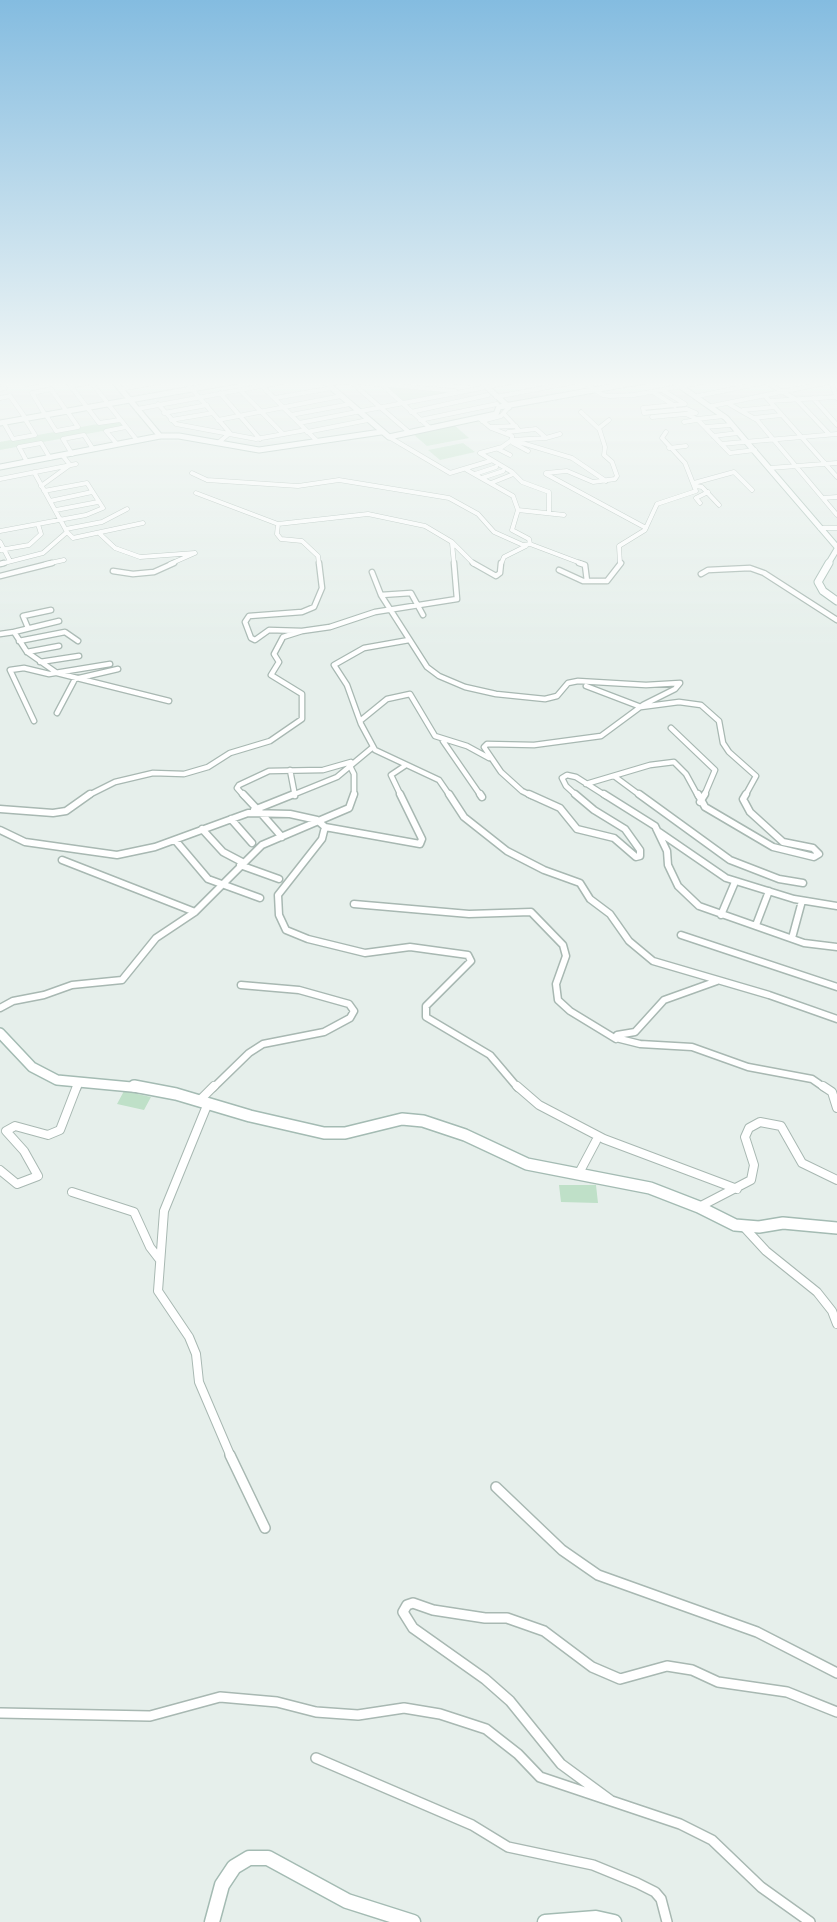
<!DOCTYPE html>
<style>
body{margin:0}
canvas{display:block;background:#e6efeb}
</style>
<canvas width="837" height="1922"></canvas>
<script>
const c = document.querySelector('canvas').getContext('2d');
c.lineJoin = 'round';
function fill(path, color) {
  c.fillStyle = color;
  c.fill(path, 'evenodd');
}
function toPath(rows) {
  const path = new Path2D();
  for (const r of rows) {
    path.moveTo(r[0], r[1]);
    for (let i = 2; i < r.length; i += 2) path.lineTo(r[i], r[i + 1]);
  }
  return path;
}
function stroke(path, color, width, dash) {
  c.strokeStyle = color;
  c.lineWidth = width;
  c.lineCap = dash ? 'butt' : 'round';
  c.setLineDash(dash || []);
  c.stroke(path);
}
const green = toPath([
 [381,384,455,392,401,403],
 [119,420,124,427,0,450,0,442],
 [454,425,469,438,427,446,412,433],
 [463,443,475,452,440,460,428,450],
 [124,1091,151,1097,144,1110,117,1104],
 [559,1185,596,1185,598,1203,561,1202]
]);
const streetFar4 = toPath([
 [24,381,26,384,45,381],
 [67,381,99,423,120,420],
 [90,381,106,401],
 [185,381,230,433,218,443],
 [257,381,317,441],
 [441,381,478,384],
 [582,381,603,395,610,396,634,395,709,381],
 [764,381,797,400,829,434],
 [834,381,831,382,837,398],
 [351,382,410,433],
 [327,383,356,382,455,391],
 [380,383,430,428],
 [71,386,92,382],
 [486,387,516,381],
 [0,389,5,388,1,381],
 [120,389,166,381],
 [240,390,283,434],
 [653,392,675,406],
 [220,393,260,439],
 [698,396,772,381],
 [765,396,837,477],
 [496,397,580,381],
 [0,398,10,396,24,416],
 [275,398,332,388],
 [813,398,837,425],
 [770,401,836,397],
 [108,404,136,439],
 [158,404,176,424,256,439,306,430],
 [729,404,757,420,837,515],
 [712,406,835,381],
 [137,409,289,381],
 [743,410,775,407],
 [411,412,488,395],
 [581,412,599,429],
 [44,413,32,393,51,389,65,409],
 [164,413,207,405],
 [504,414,518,429],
 [46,415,56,431,78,427,67,411],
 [291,415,350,404],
 [688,415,697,419,730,453,755,450],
 [652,417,696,413,687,409,644,413,643,408,685,404,662,390],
 [479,418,491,428,512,436,512,440,572,458,606,481],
 [753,418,782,415],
 [697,419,724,416],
 [171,420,213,413],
 [218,420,341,396],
 [420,420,497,404],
 [482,421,501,416,509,407],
 [684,422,697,420],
 [4,423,13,439,35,435,25,419],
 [299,423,482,388],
 [490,427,516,426],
 [705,427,731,425],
 [307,432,368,420],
 [508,432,536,429,545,437],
 [713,436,738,433],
 [389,437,450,473,490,461],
 [116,443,106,431,126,427],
 [513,443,528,451],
 [721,444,837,434],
 [669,448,686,446],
 [498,449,510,455],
 [72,454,63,439,84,435,93,449],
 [27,462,19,447,41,443,50,458],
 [770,468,837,463],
 [34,472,67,532,73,538,143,523],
 [192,473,207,480,298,486,339,480,449,498,478,514,494,532,523,545,530,544,529,539,512,530,518,510,513,496,467,470],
 [546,473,567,471,593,482,615,479,617,476,612,462,604,455,605,447,599,428,609,420],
 [475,474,496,467],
 [546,474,646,528],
 [482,478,503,471],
 [0,479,76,464],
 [491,483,511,475],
 [694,483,734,472,752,490],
 [41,486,70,465,63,456],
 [696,486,702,487,719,505],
 [196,493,278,524,277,534,281,539,302,541,318,556,319,564],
 [823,498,837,497],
 [50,501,92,492],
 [700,503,696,498,708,492],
 [56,510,98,502],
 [518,510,564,515],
 [549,513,549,492,522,482,512,472,480,453,502,447,512,440,546,438,560,434],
 [278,524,368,514,425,526,452,542,474,564],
 [820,528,837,528],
 [66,529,102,522,127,509],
 [0,531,86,515,103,508,87,483,44,491],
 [100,534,115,548,140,557,195,553],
 [0,542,10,561],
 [452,543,454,564],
 [530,544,583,564],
 [0,550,29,545,41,534,38,524],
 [0,564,43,553,67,532],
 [46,564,64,560],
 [170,564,195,553],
 [501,564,504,557,526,546],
 [620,564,619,546,645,530,657,504,696,491,685,463,662,438,666,432]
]);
const streetFar3 = toPath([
 [473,563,496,576,500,573,501,563],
 [579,563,585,565,587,581],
 [0,564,4,563],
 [559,570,583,581,607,581,621,563],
 [113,571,133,574,154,572,174,563],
 [372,572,381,595,427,667,439,676,465,687,496,694,545,699,557,696,568,683,578,681,646,685,680,683,675,689,643,705,601,736,534,745,487,744,484,747,501,772,522,791,532,796],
 [701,574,708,570,750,568,764,573,837,620],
 [0,576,52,563],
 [381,595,411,593,423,615],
 [28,628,23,616,51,610],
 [302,631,330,627,375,612,457,599,454,563],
 [14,632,59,621],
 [0,634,14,632,27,652,57,673,169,701],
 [409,640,364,648,334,665,347,685,361,724,375,750,439,780,450,796],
 [19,641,65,632,78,641],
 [27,652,59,646],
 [40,662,79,656],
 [586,686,641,707,679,702,701,705,719,721,723,743,729,752,756,776,745,796],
 [57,713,75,679,118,669],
 [34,721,10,670,24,668,49,674,110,664],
 [360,721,387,699,410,694,435,736,467,746,489,758],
 [671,728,715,770,704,796],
 [443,741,481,796],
 [350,766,354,774,354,796],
 [290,770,295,796],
 [614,776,641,796],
 [586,784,650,765,674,762,686,774,698,796],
 [87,796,115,782,153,773,184,774,208,767,230,753,270,741,302,719,302,694,271,675,279,662,274,654,283,637,302,631,269,630,255,640,251,638,245,622,249,616,302,612,314,607,322,588,319,563],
 [244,796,237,788,239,785,269,771,323,770,351,762],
 [290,796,337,777,373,747],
 [401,796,391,775,406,765],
 [577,796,566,786,562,778,567,775,576,777,606,796]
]);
const streetFar2 = toPath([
 [243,794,257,809],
 [449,794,464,817,507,851,544,870,580,883,590,899,610,914,629,941,653,961,769,995,837,1019],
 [480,794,482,797],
 [529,794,560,808,577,829,614,838,636,857,640,856,640,850,625,829,594,810,575,794],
 [604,794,655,826,667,851,668,865,678,886,699,906,804,943,837,947],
 [639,794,730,860,779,879,803,883],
 [698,794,705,807,773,847,814,857,819,854,813,848,783,842,750,812,743,799,746,794],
 [700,802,705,794],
 [0,809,53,813,66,811,90,794],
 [254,810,294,794],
 [260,812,282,837],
 [231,819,252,843],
 [325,827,420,844,422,839,400,794],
 [202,829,223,852,242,862],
 [0,830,25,842,117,855,155,847,248,813,290,814,317,820,325,827,322,839,278,895,279,915,286,930,308,939,365,953,410,947,468,955,471,961,426,1006,426,1017,490,1055,518,1088],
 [659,832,726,878,794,899,837,906],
 [175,840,208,879,260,898],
 [62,860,195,912],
 [240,865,279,879],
 [354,904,469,914,531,912,563,945,566,956,556,984,558,1000,570,1011,616,1039],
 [721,915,735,882],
 [756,925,769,891],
 [681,935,837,987],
 [792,938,802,901],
 [717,981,664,1000,635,1032,617,1035,616,1038,640,1044,692,1047,748,1067,812,1079,825,1088],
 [0,1008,13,1001,44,995,72,985,122,980,156,938,195,912,262,845,349,808,354,794],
 [77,1088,79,1082],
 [213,1088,249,1053,263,1044,324,1032,350,1018,354,1011,349,1004,299,990,241,985]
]);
const streetFar1 = toPath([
 [517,1086,539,1105,604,1139,737,1189],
 [823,1086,832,1092,837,1108],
 [200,1100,214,1086],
 [208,1103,164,1211,158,1291,189,1337,196,1354,199,1382,231,1457],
 [0,1170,17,1184,38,1176,24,1151,6,1131,15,1126,48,1135,60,1130,77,1086],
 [579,1173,596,1141],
 [72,1192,134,1212,150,1247,160,1260],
 [699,1207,751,1180,754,1165,745,1137,749,1128,760,1122,781,1126,802,1163,837,1180],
 [743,1226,766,1251,817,1292,832,1311,837,1324]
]);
const street = toPath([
 [230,1455,265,1528],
 [496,1487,562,1550,598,1575,757,1632,837,1673],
 [0,1713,150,1716,220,1697,277,1702,316,1712,358,1715,404,1708,440,1714,486,1729,518,1754,540,1777,680,1824,712,1840,761,1887,810,1922],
 [316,1758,472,1825,508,1847,593,1865,637,1883,655,1892,661,1899,667,1922],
 [610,1800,561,1764,510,1701,485,1679,413,1628,403,1612,407,1605,413,1603,433,1610,485,1618,507,1618,544,1631,592,1667,620,1679,667,1666,692,1670,718,1682,787,1692,837,1712]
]);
const secondaryFar4 = toPath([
 [114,381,160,436],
 [324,381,389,437,496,414,499,407],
 [480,381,509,407],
 [673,381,726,418,837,547],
 [499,407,644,381],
 [0,423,237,381],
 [0,467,160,436,179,436,259,450,381,432],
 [828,564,837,549]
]);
const secondaryFar3 = toPath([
 [829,563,818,582,823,591,837,601]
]);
const secondaryFar2 = toPath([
 [0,1033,32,1067,57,1080,142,1088]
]);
const secondaryFar1 = toPath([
 [134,1086,176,1094,250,1116,324,1133,345,1133,402,1119,423,1121,465,1135,527,1164,650,1188,699,1207,735,1225,759,1227,783,1223,837,1228]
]);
const secondary = toPath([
 [212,1922,222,1885,234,1867,249,1858,268,1858,347,1901,413,1922],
 [545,1922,596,1918,614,1922]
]);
fill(green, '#bfe0c8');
stroke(streetFar4, '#a8b8b2', 5);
stroke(streetFar3, '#a8b8b2', 7);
stroke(streetFar2, '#a8b8b2', 9);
stroke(streetFar1, '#a8b8b2', 10);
stroke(street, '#a8b8b2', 12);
stroke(secondaryFar4, '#a4bbb3', 7);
stroke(secondaryFar3, '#a4bbb3', 9);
stroke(secondaryFar2, '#a4bbb3', 12);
stroke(secondaryFar1, '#a4bbb3', 14);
stroke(secondary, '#a4bbb3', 17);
stroke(streetFar4, '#fff', 4);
stroke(streetFar3, '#fff', 4.5);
stroke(streetFar2, '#fff', 6);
stroke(streetFar1, '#fff', 8);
stroke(street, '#fff', 9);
stroke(secondaryFar4, '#fff', 5);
stroke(secondaryFar3, '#fff', 7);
stroke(secondaryFar2, '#fff', 9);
stroke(secondaryFar1, '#fff', 11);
stroke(secondary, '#fff', 14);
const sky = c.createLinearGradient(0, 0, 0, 650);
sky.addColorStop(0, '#84bce0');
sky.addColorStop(0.59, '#f4f8f6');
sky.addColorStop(1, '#f4f8f600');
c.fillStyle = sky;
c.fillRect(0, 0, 837, 650);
</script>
